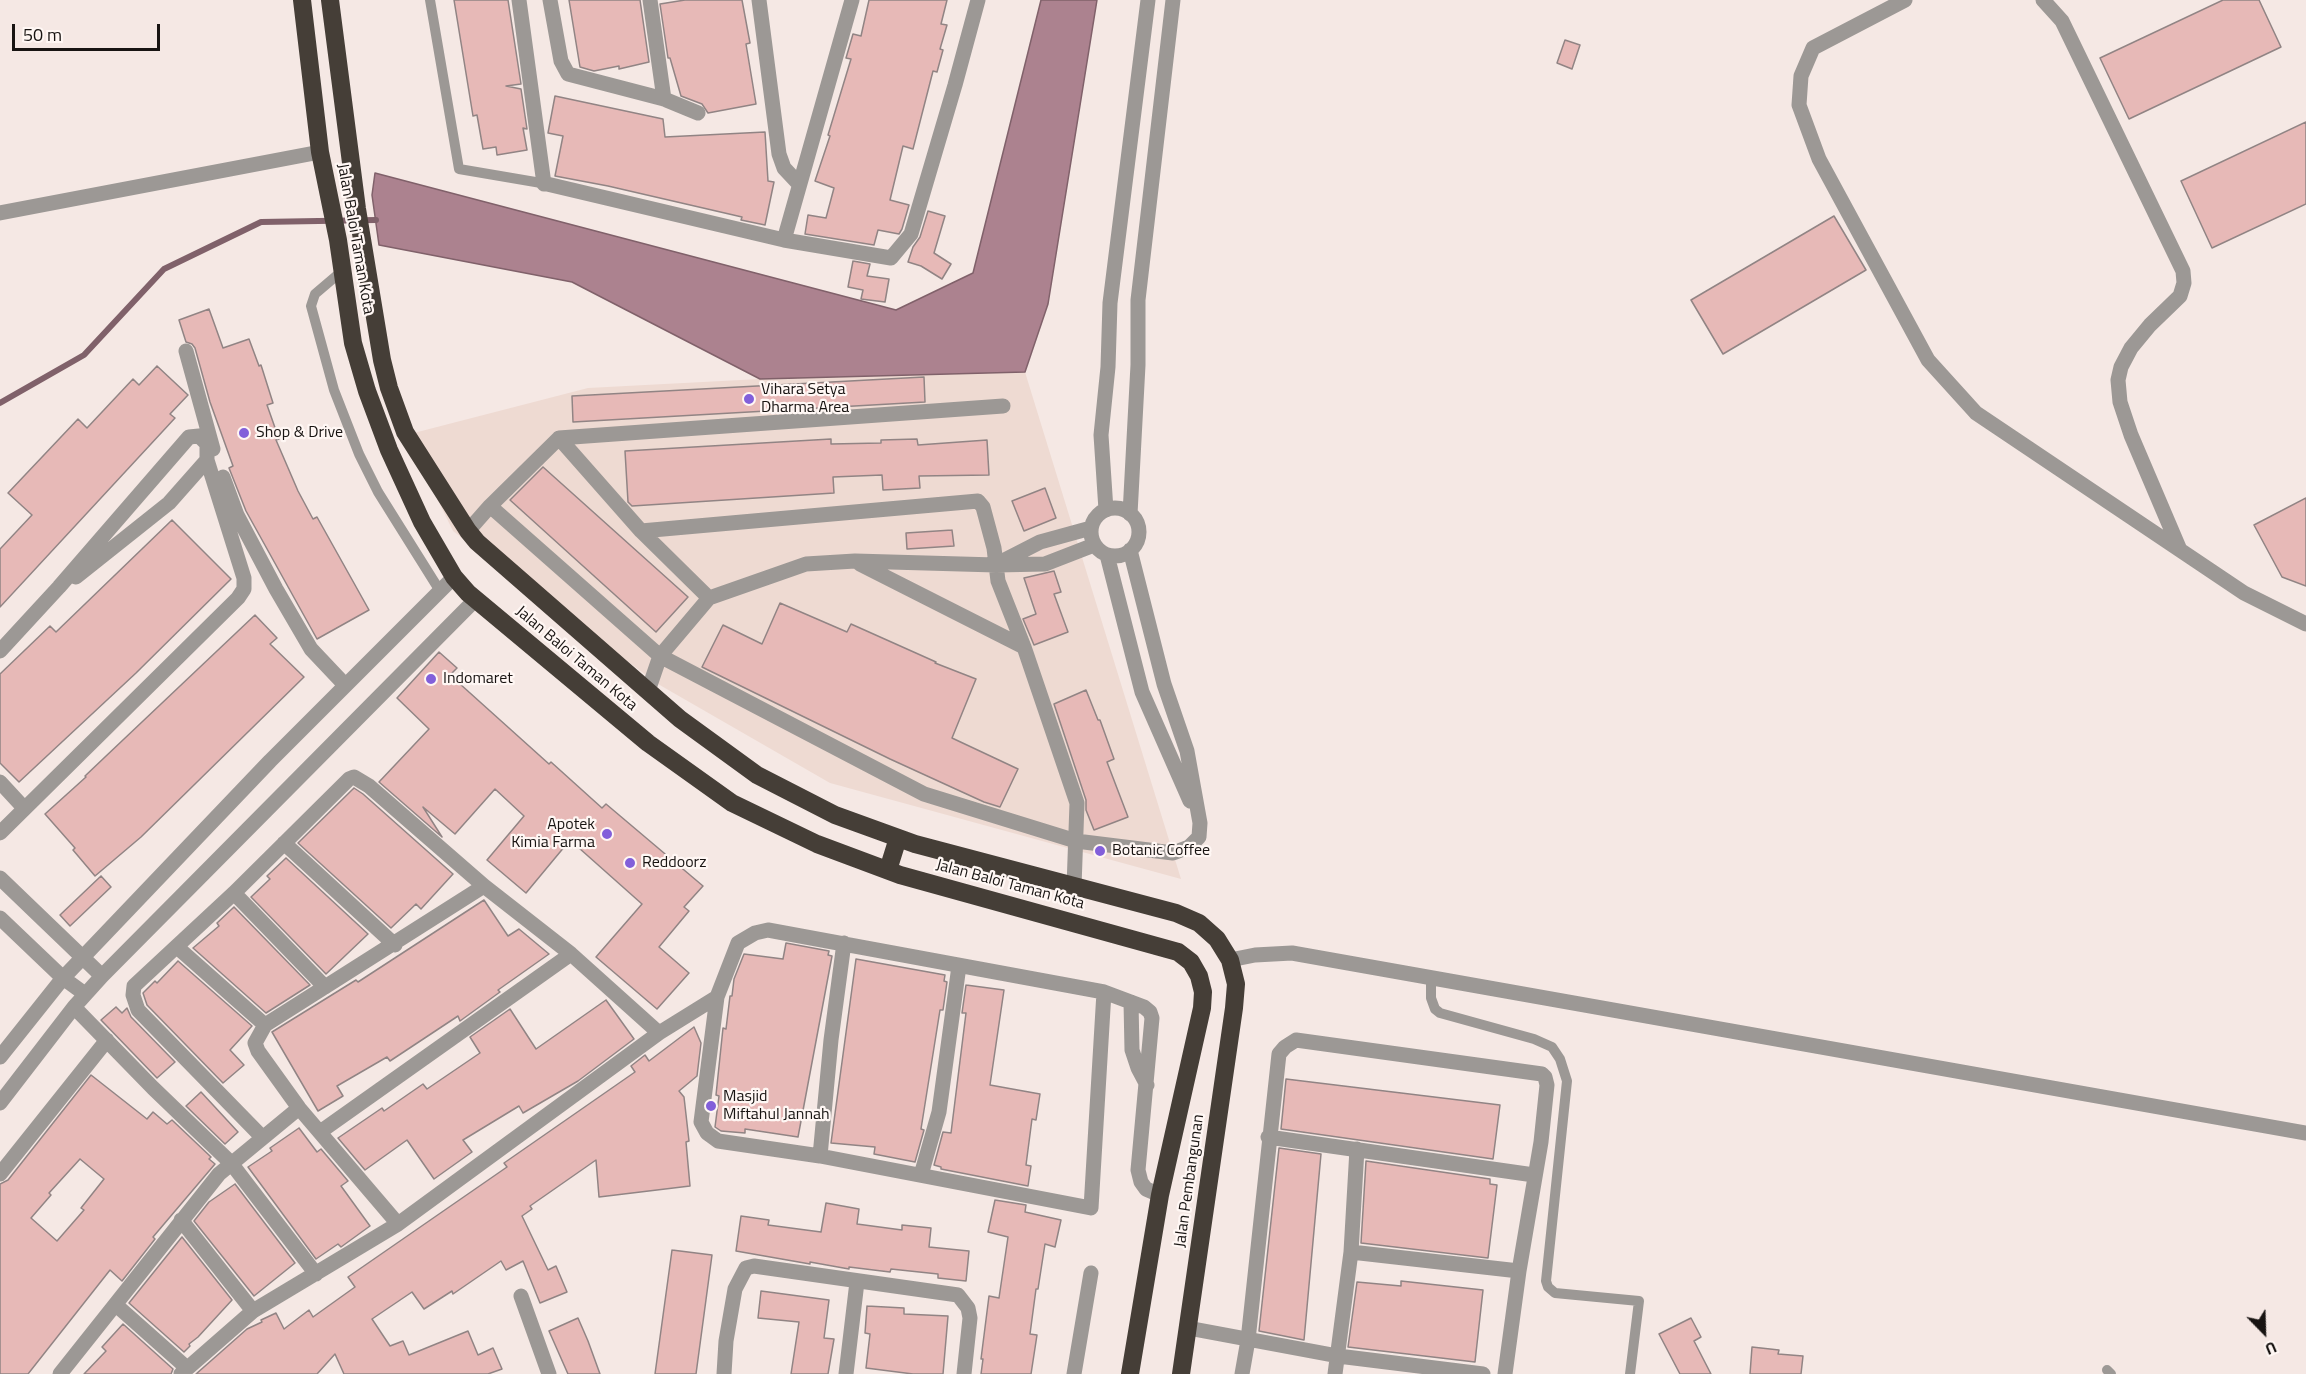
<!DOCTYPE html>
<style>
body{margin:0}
#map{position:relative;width:2306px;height:1374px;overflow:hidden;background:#f5e8e4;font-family:"Titillium Web",sans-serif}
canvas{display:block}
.north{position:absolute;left:2234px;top:1302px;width:60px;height:60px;-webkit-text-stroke:4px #fff7f4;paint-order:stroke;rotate:157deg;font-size:16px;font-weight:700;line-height:24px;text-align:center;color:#181412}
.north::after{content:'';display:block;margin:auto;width:21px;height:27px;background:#181412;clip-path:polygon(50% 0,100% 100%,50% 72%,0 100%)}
.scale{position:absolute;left:12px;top:24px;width:148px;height:27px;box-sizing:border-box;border:3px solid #181412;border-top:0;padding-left:8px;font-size:18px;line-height:21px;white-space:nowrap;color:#181412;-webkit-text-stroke:4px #fff7f4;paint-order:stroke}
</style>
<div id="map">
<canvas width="2306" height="1374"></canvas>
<div class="north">U</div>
<div class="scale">50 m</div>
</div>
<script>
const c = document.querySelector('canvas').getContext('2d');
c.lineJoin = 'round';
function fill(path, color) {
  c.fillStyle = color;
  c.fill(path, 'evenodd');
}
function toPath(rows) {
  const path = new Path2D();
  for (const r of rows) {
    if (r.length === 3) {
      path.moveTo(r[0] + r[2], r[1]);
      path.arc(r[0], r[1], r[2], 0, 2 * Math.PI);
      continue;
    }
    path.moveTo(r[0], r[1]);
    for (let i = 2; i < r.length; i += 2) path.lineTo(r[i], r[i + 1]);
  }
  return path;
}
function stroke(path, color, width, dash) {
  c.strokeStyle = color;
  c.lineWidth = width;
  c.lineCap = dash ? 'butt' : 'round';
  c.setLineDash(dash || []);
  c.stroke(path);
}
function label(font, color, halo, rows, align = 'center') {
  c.font = font + ' "Titillium Web",sans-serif';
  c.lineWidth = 4.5;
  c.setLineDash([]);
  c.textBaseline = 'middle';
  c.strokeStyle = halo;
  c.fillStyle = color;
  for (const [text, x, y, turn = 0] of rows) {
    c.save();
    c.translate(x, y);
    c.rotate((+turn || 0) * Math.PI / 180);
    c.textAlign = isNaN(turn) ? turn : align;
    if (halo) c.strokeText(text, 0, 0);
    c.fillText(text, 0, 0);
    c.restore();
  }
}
const built = toPath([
 [1025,372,1181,879,830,783,658,684,453,531,406,435,588,388,760,379]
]);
const water = toPath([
 [1041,0,1097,0,1048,304,1025,372,760,379,572,282,379,245,372,195,375,173,896,310,973,273,1041,0]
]);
const stream = toPath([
 [0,403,84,355,164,269,261,222,376,220]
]);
const building = toPath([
 [454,0,508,0,521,84,506,86,521,89,527,129,523,128,527,150,497,155,496,147,483,149,477,115,473,116,454,0],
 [569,0,640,0,649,62,619,69,619,66,594,71,580,67,569,0],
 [685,0,742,0,750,43,746,44,756,104,708,113,702,104,681,96,670,58,668,58,660,4,685,0],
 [869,0,947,0,941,24,947,25,940,49,943,50,937,72,933,71,913,149,903,146,890,200,909,205,902,229,899,234,878,230,874,245,805,234,808,215,826,218,834,188,815,181,830,136,828,135,851,59,846,58,853,34,861,36,869,0],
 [2223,0,2259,0,2281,47,2129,119,2100,58,2223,0],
 [1565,40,1580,45,1572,69,1557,63,1565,40],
 [555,96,663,119,665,137,765,132,768,181,774,182,765,225,741,220,742,217,608,186,555,176,563,136,548,133,555,96],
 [2306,122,2306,204,2212,248,2181,181,2306,122],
 [928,211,945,216,934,253,951,264,942,279,921,266,908,262,913,247,920,237,928,211],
 [1834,216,1866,270,1723,354,1691,300,1834,216],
 [853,261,870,264,867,276,889,279,885,302,861,299,863,290,848,287,853,261],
 [209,309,223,348,249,339,259,366,261,365,273,403,267,405,279,439,276,440,298,491,313,519,317,517,369,610,317,639,246,511,229,468,233,466,210,402,195,348,192,344,186,342,179,320,209,309],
 [157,366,188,395,170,414,175,418,0,607,0,549,32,515,8,493,78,419,87,428,133,379,139,385,157,366],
 [924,377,925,402,573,422,572,396,924,377],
 [831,439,831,444,881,443,881,440,917,439,918,445,987,440,989,475,919,476,920,488,883,490,882,475,833,477,834,493,632,506,628,502,625,451,831,439],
 [543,467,688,597,656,632,510,500,543,467],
 [1045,488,1056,518,1024,531,1012,501,1045,488],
 [2306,498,2306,586,2282,577,2254,525,2306,498],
 [172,520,231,579,136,673,19,782,0,763,0,674,50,626,56,632,172,520],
 [952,530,954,546,907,549,906,533,952,530],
 [1054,571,1061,592,1054,594,1068,632,1034,645,1023,619,1036,614,1024,578,1054,571],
 [780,603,847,632,851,624,936,662,935,663,976,679,952,738,1018,769,1000,807,984,802,890,759,702,667,723,625,762,644,780,603],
 [255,615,277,638,270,644,304,677,141,837,95,876,73,850,75,848,45,814,86,777,85,776,105,757,255,615],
 [439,652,457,668,450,675,549,764,551,762,602,808,606,804,703,886,684,907,689,911,659,947,689,973,657,1009,596,957,642,904,570,840,526,893,487,860,524,816,495,789,455,834,423,807,442,837,379,782,429,729,397,698,439,652],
 [1086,690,1098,720,1100,720,1114,759,1107,762,1128,817,1094,830,1086,810,1086,800,1054,704,1086,690],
 [354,788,363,794,453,874,421,909,416,904,391,928,298,843,354,788],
 [286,858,368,934,326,974,251,897,270,879,267,876,286,858],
 [101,876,111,887,70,926,60,915,101,876],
 [484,900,508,936,519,929,549,954,498,990,500,992,460,1021,458,1016,390,1061,387,1057,337,1086,343,1096,318,1111,272,1032,356,980,358,982,484,900],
 [234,907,310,985,266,1013,193,948,219,926,217,923,234,907],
 [786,943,829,951,828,955,832,956,798,1137,745,1129,745,1133,721,1131,715,1127,719,1096,716,1095,723,1028,726,1029,730,996,732,996,734,979,744,954,783,959,786,943],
 [856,959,945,975,944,981,947,982,943,1010,940,1010,921,1129,924,1130,915,1162,874,1154,875,1147,831,1143,856,959],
 [178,961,252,1026,230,1050,244,1065,223,1083,147,1005,143,993,155,981,157,983,178,961],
 [966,985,1004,990,990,1085,1040,1094,1036,1120,1032,1119,1026,1165,1031,1166,1028,1186,941,1169,941,1167,934,1165,943,1132,951,1133,966,1013,962,1013,966,985],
 [606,1000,634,1039,578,1081,523,1113,519,1106,463,1140,472,1152,434,1179,407,1140,365,1170,338,1138,382,1108,384,1111,423,1084,427,1089,480,1053,470,1037,510,1009,536,1049,606,1000],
 [116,1007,122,1013,127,1008,131,1017,175,1062,157,1078,101,1020,116,1007],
 [694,1027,701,1043,697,1076,679,1091,684,1097,689,1141,686,1142,690,1186,599,1197,596,1160,530,1206,532,1209,522,1216,548,1270,556,1266,567,1292,540,1303,523,1261,506,1270,501,1261,453,1294,452,1291,424,1309,412,1292,372,1319,390,1346,403,1341,409,1355,468,1331,478,1355,493,1348,502,1369,488,1374,344,1374,335,1354,317,1374,196,1374,247,1329,262,1322,261,1320,276,1313,284,1329,309,1310,313,1317,355,1287,348,1277,507,1167,504,1163,635,1072,631,1066,645,1055,649,1061,694,1027],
 [91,1075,147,1119,153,1112,167,1124,172,1120,211,1157,209,1159,215,1164,153,1237,155,1239,122,1281,110,1270,28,1374,0,1374,0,1184,8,1180,91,1075],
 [80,1159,104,1179,81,1208,84,1210,57,1241,31,1218,51,1195,49,1193,80,1159],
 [1286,1079,1500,1105,1493,1159,1281,1129,1286,1079],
 [201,1092,238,1132,225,1144,186,1106,201,1092],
 [299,1128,317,1152,321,1149,348,1181,341,1186,370,1226,341,1247,338,1244,316,1259,248,1167,272,1151,270,1148,299,1128],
 [1279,1148,1321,1154,1304,1340,1259,1331,1279,1148],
 [1366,1161,1490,1179,1490,1184,1497,1185,1488,1258,1361,1243,1366,1161],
 [235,1184,295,1263,254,1296,194,1221,209,1202,235,1184],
 [995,1200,1026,1205,1025,1212,1061,1220,1055,1247,1045,1244,1038,1289,1036,1289,1030,1334,1037,1335,1031,1374,981,1374,983,1359,981,1359,989,1296,999,1298,1008,1237,988,1232,995,1200],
 [826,1203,859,1209,857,1224,902,1230,902,1225,931,1228,929,1247,969,1251,966,1281,938,1278,938,1274,891,1269,890,1272,849,1267,849,1269,810,1262,810,1264,736,1251,741,1216,769,1220,768,1225,821,1232,826,1203],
 [182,1237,232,1300,198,1337,189,1344,190,1346,184,1352,129,1303,182,1237],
 [672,1250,712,1255,696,1374,655,1374,672,1250],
 [1401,1281,1483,1290,1475,1362,1348,1347,1357,1282,1401,1286,1401,1281],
 [761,1291,829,1300,824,1338,834,1339,828,1374,791,1374,799,1322,758,1318,761,1291],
 [867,1306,904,1308,904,1314,948,1316,943,1374,913,1374,866,1368,870,1334,865,1333,867,1306],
 [578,1318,588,1341,600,1374,568,1374,549,1331,578,1318],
 [1691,1318,1701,1337,1694,1341,1711,1374,1680,1374,1659,1334,1691,1318],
 [123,1324,173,1369,171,1374,84,1374,106,1351,102,1347,123,1324],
 [1752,1347,1779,1350,1778,1354,1803,1356,1801,1374,1750,1374,1752,1347]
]);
const lane = toPath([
 [430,0,459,169,547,184],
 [342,271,315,294,311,306,334,390,359,454,378,492,440,591],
 [1431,977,1431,998,1435,1009,1440,1013,1534,1039,1552,1047,1560,1059,1567,1081,1546,1281,1548,1287,1555,1293,1639,1301,1630,1374],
 [2107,1370,2111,1374]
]);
const street = toPath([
 [519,0,544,184],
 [550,0,561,61,568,74,664,99,698,113],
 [650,0,664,99],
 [759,0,779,154,784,168,799,184],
 [1905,0,1813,48,1801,76,1799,105,1819,159,1928,360,1976,413,2244,593,2306,624],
 [2043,0,2062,21,2183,271,2184,283,2180,296,2150,325,2131,348,2121,367,2118,380,2120,402,2131,435,2180,550],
 [547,184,784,240,891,258,911,234,955,85,978,0],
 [0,213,320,152],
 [784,240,852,0],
 [186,351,213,449],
 [559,438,641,531,709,598],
 [223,477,237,515,276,589,311,649,345,685],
 [490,506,660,656,924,794,1076,841,1173,853,1189,847,1199,837,1200,823,1187,751,1164,684,1130,550],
 [1115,532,24],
 [1106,510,1101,435,1108,367,1110,303,1148,0],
 [1130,514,1138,365,1138,300,1173,0],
 [468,531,490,506,559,438,1003,406],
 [641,531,978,501,983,507,994,548,998,581,1024,647,1077,803,1074,887],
 [1107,555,1142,692,1190,801],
 [1001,562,1040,542,1091,528],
 [860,564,1024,647],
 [76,577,169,503,207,460],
 [0,651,59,587,189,437,199,436,207,444,207,460,244,578,244,589,238,598,0,833],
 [648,691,660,656,709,598,806,564,855,561,996,565,1045,564,1094,545],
 [0,782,24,808],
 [284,843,395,945],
 [0,878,102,976],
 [234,893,325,987],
 [0,918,63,978,85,994],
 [177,947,265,1025],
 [1230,960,1255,955,1292,953,2306,1133],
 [1104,992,1091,1208,820,1156,718,1141,707,1133,701,1122,717,997,738,943,755,933,768,930,1104,992,1144,1007,1150,1012,1152,1018,1138,1170,1141,1182,1146,1189,1160,1195],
 [1131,1002,1132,1050,1138,1068,1147,1085],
 [74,1007,153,1088,231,1163,316,1274],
 [0,1057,63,978,270,761,454,577],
 [0,1103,74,1007,102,976,475,600],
 [320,1132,571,954],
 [262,1137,138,1010,133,995,134,986,234,893,349,779,354,777,369,786,484,886,571,954,659,1033],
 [1268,1137,1534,1175],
 [820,1156,831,1040,844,943],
 [0,1174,107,1040],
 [921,1175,939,1112,959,966],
 [181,1220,253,1311],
 [398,1224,299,1108,258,1051,255,1043,265,1025,484,886],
 [1351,1252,1519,1271],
 [521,1296,549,1374],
 [116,1305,187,1368],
 [1188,1328,1338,1356,1483,1374],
 [60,1374,219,1174,299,1108],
 [181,1374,253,1311,398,1224,659,1033,717,997],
 [724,1374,726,1341,735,1289,746,1268,754,1266,958,1295,968,1308,970,1318,964,1374],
 [846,1374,857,1282],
 [1074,1374,1091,1273],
 [1242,1374,1248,1340,1279,1054,1285,1047,1296,1040,1542,1074,1545,1077,1547,1085,1541,1142,1519,1271,1505,1374],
 [1335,1374,1351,1252,1357,1149]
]);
const highway = toPath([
 [302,0,320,152,338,240,353,343,367,391,389,450,422,522,454,577,468,593,648,743,732,803,817,844,900,875,1178,952,1191,962,1199,976,1203,992,1202,1008,1160,1195,1130,1374],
 [330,0,357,209,382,360,389,388,405,432,468,531,477,542,680,719,757,775,835,815,915,844,1176,913,1199,923,1217,939,1230,960,1236,984,1234,1008,1181,1374],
 [888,870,898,838]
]);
const markers = [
 [749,399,6,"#825fda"],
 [244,433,6,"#825fda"],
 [431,679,6,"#825fda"],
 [607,834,6,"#825fda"],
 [1100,851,6,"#825fda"],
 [630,863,6,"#825fda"],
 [711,1106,6,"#825fda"]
];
const streetNames = [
 ["Jalan Baloi Taman Kota",355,239,80],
 ["Jalan Baloi Taman Kota",576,659,40],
 ["Jalan Baloi Taman Kota",1010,885,15],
 ["Jalan Pembangunan",1190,1181,-82]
];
const poiNames = [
 ["Vihara Setya",761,390],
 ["Dharma Area",761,408],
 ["Shop & Drive",256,433],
 ["Indomaret",443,679],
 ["Apotek",595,825,"right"],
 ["Kimia Farma",595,843,"right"],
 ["Botanic Coffee",1112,851],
 ["Reddoorz",642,863],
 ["Masjid",723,1097],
 ["Miftahul Jannah",723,1115]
];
fill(built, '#eedad2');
fill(water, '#ac828f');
stroke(water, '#80616a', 1.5);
stroke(stream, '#80616a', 6);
fill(building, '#e7b9b7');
stroke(building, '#918484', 1.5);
stroke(lane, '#9c9895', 10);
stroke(street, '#9c9895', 15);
stroke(highway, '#453e37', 18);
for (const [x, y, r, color] of markers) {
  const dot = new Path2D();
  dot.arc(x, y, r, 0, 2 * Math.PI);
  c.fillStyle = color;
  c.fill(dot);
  stroke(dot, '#fff7f4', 2);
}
label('16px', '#181412', '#fff7f4', streetNames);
label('16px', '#181412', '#fff7f4', poiNames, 'left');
</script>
